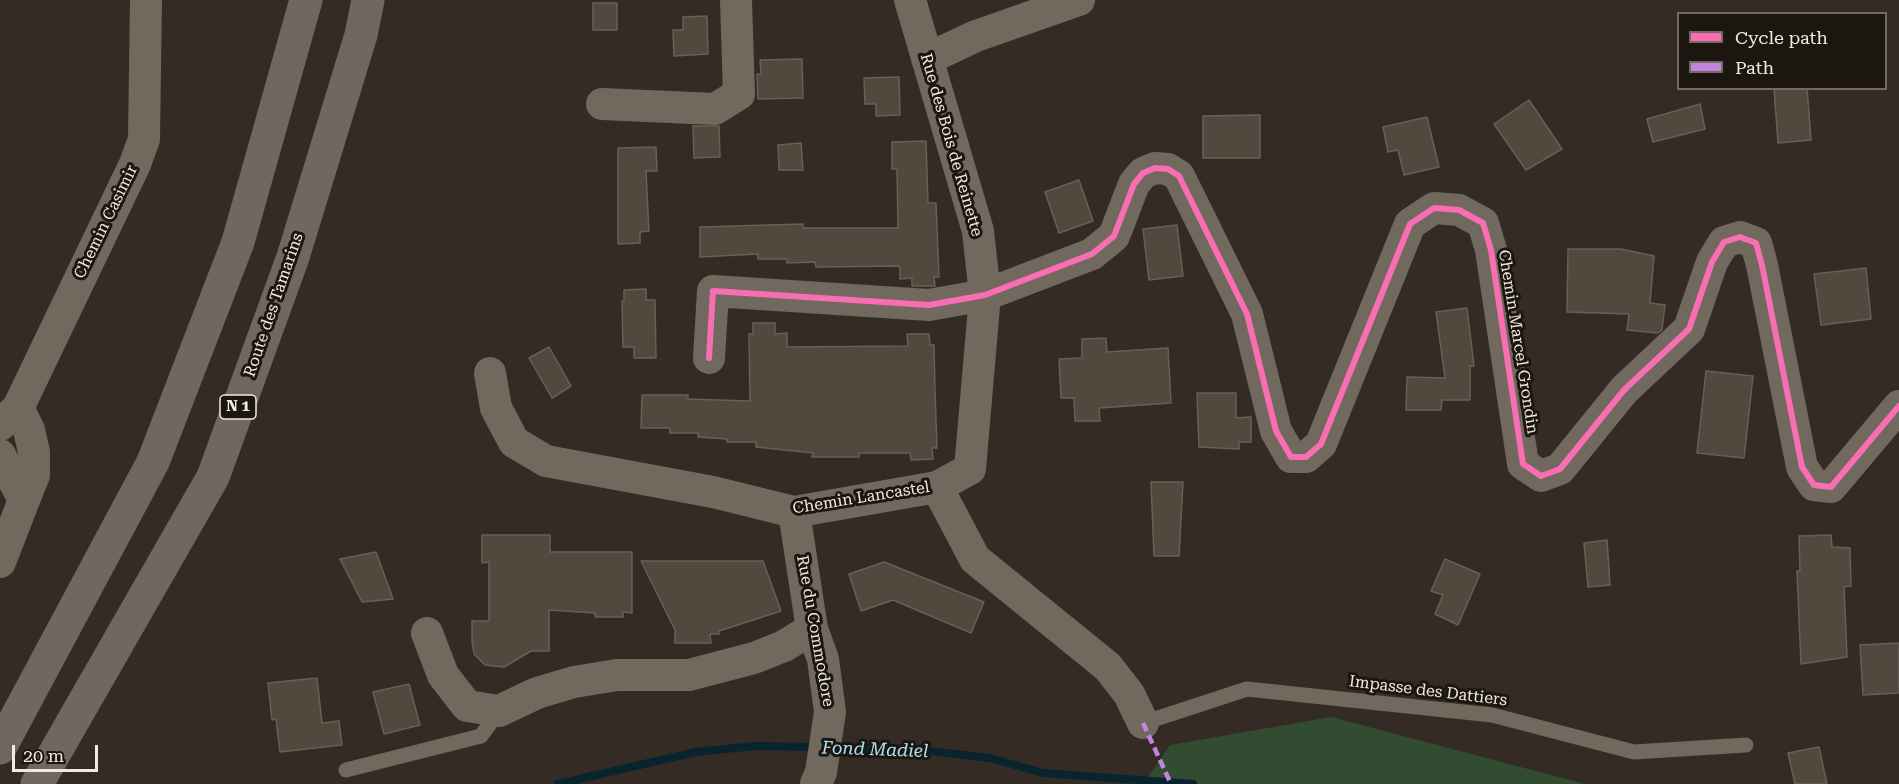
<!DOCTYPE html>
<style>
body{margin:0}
#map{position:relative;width:1899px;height:784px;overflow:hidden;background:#342c24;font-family:"Roboto Serif",serif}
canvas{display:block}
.legend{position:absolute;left:1677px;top:12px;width:210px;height:78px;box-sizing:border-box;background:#1c1610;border:2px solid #726a63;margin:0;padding:8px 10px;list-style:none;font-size:18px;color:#f3e9e0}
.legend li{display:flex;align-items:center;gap:12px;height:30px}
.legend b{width:30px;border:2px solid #726a63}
.scale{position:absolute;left:12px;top:745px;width:86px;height:27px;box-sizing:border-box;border:3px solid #f3e9e0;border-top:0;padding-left:8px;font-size:18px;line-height:21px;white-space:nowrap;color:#f3e9e0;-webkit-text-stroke:4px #1c1610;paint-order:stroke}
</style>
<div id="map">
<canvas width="1899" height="784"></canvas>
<ul class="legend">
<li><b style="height:8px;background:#f96db3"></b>Cycle path</li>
<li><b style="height:8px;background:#c483df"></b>Path</li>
</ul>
<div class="scale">20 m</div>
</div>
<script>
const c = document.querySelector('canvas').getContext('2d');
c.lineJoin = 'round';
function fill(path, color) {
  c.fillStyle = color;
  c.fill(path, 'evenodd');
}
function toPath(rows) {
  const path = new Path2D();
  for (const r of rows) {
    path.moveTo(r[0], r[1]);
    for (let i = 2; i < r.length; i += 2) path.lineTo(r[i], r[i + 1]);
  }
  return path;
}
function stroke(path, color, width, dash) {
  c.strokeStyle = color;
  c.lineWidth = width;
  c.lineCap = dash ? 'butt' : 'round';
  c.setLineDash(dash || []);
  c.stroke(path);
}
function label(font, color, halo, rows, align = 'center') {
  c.font = font + ' "Roboto Serif",serif';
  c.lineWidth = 6;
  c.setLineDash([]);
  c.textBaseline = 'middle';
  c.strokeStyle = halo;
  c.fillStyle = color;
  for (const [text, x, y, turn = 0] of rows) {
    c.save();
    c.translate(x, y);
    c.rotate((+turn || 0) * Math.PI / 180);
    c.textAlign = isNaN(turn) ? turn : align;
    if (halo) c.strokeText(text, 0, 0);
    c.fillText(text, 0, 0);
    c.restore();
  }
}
const green = toPath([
 [1331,717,1585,784,1143,784,1170,745]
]);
const stream = toPath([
 [830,747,912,749,990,758,1043,773,1193,784],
 [558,784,696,752,755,746,817,747]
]);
const building = toPath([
 [593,3,617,3,617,30,593,30,593,3],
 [707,16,708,54,674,56,673,30,683,30,683,17,707,16],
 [802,59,803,98,758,99,757,74,761,74,760,60,802,59],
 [899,77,900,115,876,116,876,104,865,104,864,78,899,77],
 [1774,88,1807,88,1811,140,1778,143,1774,88],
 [1529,100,1562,149,1526,170,1494,124,1529,100],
 [1700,104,1705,129,1653,142,1647,119,1700,104],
 [1260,115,1260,158,1203,158,1203,116,1260,115],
 [1427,117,1439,167,1404,175,1398,150,1388,152,1383,127,1427,117],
 [693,126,719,126,720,157,694,158,693,126],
 [926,141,928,203,936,203,939,277,934,277,935,286,912,286,912,278,900,279,900,266,816,267,815,262,787,263,787,259,758,259,758,254,700,257,700,227,803,224,803,228,898,228,897,169,892,169,892,142,926,141],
 [801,143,803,170,779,170,778,145,801,143],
 [656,147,657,171,646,171,649,231,640,232,640,243,618,244,618,148,656,147],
 [1079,180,1093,221,1059,233,1045,192,1079,180],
 [1177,225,1183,276,1149,280,1143,229,1177,225],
 [1568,249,1621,249,1654,256,1650,303,1665,305,1662,330,1658,333,1627,330,1629,314,1567,312,1568,249],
 [1866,268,1871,319,1821,325,1814,274,1866,268],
 [646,289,646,300,655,300,656,358,634,358,634,347,623,347,622,301,624,301,624,290,646,289],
 [1467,308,1474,366,1470,366,1470,400,1442,400,1441,410,1406,410,1407,377,1445,378,1436,312,1467,308],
 [753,323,775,323,775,334,787,333,787,347,908,346,907,334,929,334,930,345,934,345,935,391,937,448,932,448,933,459,911,460,910,453,859,453,859,457,812,457,813,453,756,447,756,442,727,442,727,439,698,437,698,433,670,433,670,428,641,428,642,395,688,395,688,399,750,401,749,334,753,334,753,323],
 [1106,338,1107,352,1168,348,1171,403,1099,408,1100,421,1075,421,1074,398,1061,398,1059,359,1082,358,1082,339,1106,338],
 [549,347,571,386,552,398,529,358,549,347],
 [1706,371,1753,376,1744,458,1697,453,1706,371],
 [1197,393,1236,393,1236,418,1251,417,1251,442,1239,442,1239,449,1199,447,1197,393],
 [1151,482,1183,482,1179,556,1154,556,1151,482],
 [482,535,550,535,550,552,632,552,632,613,623,612,623,617,595,617,595,613,549,610,549,651,531,651,504,667,485,665,474,654,472,641,472,621,489,621,489,562,482,563,482,535],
 [1831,535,1832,547,1850,548,1851,586,1844,587,1847,657,1801,664,1797,571,1800,571,1799,536,1831,535],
 [1607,540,1610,585,1588,587,1584,543,1607,540],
 [376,552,393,599,362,602,340,559,376,552],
 [1445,559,1480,574,1458,625,1435,614,1443,595,1431,591,1445,559],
 [641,561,763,561,781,611,719,631,719,634,710,634,711,643,675,643,675,630,641,561],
 [884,562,984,602,971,633,893,600,861,611,849,574,884,562],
 [1899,643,1899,693,1863,695,1860,645,1899,643],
 [317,678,322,723,339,721,342,745,280,752,276,719,272,720,268,683,317,678],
 [409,684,420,725,384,734,373,692,409,684],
 [1819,747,1827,784,1795,784,1788,753,1819,747]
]);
const lane = toPath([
 [1143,723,1247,689,1492,715,1634,752,1746,745],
 [346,770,481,736,499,711]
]);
const street = toPath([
 [910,0,978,231,985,295,970,469,937,487],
 [927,59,976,36,1079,0],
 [602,104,715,109,739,94,736,0],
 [709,358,713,291,929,305,985,295,1092,254,1114,236,1134,184,1143,173,1155,168,1168,169,1179,176,1247,314,1276,431,1291,457,1306,457,1321,444,1410,224,1434,208,1459,210,1483,223,1491,250,1523,464,1541,476,1560,469,1624,390,1689,329,1712,262,1724,242,1740,237,1756,243,1762,265,1802,467,1814,485,1831,487,1899,406],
 [490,373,496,408,514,442,546,461,713,492,794,512,937,487,975,559,1108,667,1129,694,1143,723],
 [18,408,29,430,34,452,34,475,24,500],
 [0,425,18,408,135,164,144,139,146,0],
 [0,455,24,500,0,562],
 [794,512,812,629,823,659,830,712,821,772,816,784],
 [427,633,443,675,467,706,499,711,537,693,574,682,617,675,689,675,754,658,784,646,812,629]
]);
const highway = toPath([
 [0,748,153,462,238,242,306,0],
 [37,784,213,477,293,257,361,35,368,0]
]);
const quiet = toPath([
 [1143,723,1171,784]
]);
const cycleway = toPath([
 [709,358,713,291,929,305,985,295,1092,254,1114,236,1134,184,1143,173,1155,168,1168,169,1179,176,1247,314,1276,431,1291,457,1306,457,1321,444,1410,224,1434,208,1459,210,1483,223,1491,250,1523,464,1541,476,1560,469,1624,390,1689,329,1712,262,1724,242,1740,237,1756,243,1762,265,1802,467,1814,485,1831,487,1899,406]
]);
const shields = [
 [238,407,36]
];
const shieldNames = [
 ["N 1",238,407]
];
const streetNames = [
 ["Rue des Bois de Reinette",951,145,74],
 ["Chemin Casimir",106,222,-64],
 ["Route des Tamarins",274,305,-71],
 ["Chemin Marcel Grondin",1518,342,81],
 ["Chemin Lancastel",861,498,-9],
 ["Rue du Commodore",815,631,80],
 ["Impasse des Dattiers",1428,691,7]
];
const waterNames = [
 ["Fond Madiel",875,750,2]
];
fill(green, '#314c31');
stroke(stream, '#09242e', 8);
fill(building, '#52483d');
stroke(building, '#67605a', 1.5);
stroke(lane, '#71695d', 15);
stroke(street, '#71695d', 32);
stroke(highway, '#70685e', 33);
stroke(quiet, '#c483df', 4.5, [9, 4.5]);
stroke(cycleway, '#f96db3', 6);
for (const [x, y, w] of shields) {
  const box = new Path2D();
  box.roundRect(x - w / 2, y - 12, w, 24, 4.5);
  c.fillStyle = '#1c1610';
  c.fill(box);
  stroke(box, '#f3e9e0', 1.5);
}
label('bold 15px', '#f3e9e0', null, shieldNames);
label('16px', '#f3e9e0', '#1c1610', streetNames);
label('italic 18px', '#afe0f7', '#1c1610', waterNames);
</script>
